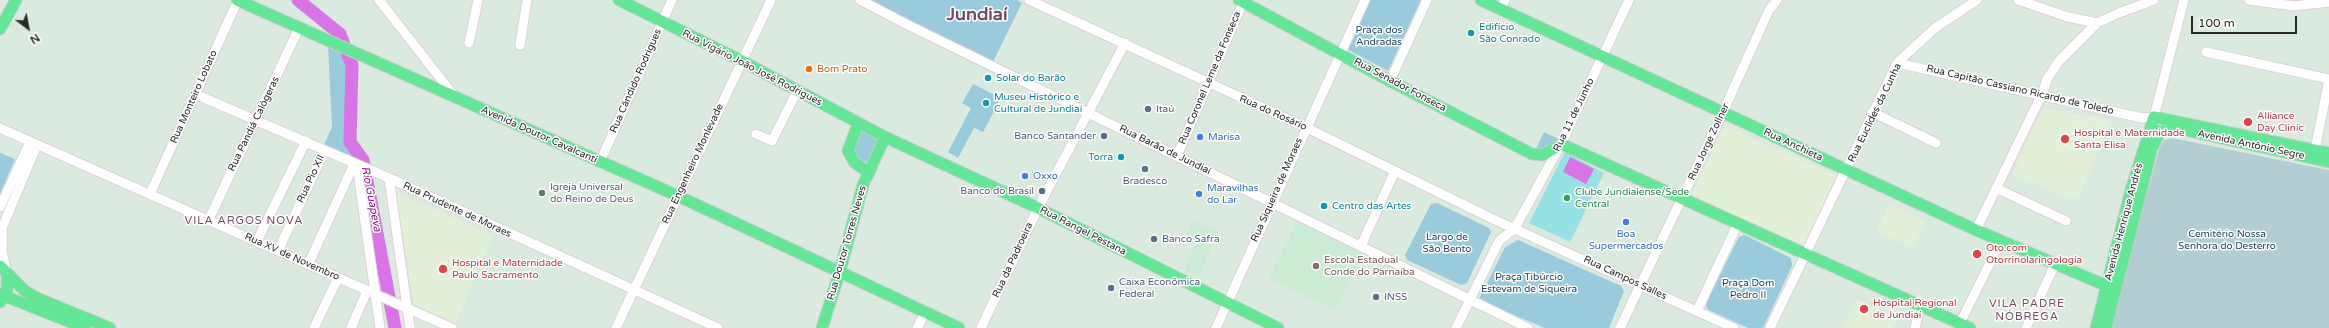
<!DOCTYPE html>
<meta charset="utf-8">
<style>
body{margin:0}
#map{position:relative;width:2329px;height:328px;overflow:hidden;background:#dbeade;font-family:"Varela Round",sans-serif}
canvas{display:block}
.north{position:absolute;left:8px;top:8px;width:40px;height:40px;-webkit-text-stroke:3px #fff;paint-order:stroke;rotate:148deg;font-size:11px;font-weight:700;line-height:16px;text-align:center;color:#282828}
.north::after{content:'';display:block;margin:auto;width:14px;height:18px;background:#282828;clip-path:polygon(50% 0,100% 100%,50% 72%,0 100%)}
.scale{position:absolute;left:2191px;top:16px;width:106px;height:18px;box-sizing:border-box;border:2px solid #282828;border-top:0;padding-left:5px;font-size:12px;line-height:14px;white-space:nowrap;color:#282828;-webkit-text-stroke:3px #fff;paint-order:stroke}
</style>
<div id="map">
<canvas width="2329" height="328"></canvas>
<div class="north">N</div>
<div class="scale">100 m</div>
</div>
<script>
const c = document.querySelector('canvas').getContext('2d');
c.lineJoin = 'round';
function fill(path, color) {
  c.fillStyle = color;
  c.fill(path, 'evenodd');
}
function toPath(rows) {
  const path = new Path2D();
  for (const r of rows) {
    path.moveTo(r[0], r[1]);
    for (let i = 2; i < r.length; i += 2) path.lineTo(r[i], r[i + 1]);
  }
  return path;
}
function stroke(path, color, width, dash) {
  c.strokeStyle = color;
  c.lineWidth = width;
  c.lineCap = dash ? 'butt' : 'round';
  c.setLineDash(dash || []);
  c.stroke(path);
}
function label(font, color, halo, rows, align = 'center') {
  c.font = font + ' "Varela Round",sans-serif';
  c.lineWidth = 3;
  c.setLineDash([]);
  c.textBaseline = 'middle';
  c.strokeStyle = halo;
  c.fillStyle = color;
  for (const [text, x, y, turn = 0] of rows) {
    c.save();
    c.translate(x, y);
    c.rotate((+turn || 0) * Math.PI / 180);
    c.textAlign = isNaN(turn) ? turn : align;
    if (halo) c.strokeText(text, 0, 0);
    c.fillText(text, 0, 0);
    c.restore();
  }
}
const education = toPath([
 [1193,221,1218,231,1199,277,1184,271,1195,244,1185,240],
 [1298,221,1363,254,1335,310,1269,278]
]);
const medical = toPath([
 [2043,108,2110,121,2078,199,2064,196,2012,175],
 [1725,125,1766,145,1838,176,1805,246,1692,195],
 [396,193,493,235,456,322,414,304],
 [1890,204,1925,221,1912,247,1877,230],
 [1856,299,1898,318,1892,328,1842,328]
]);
const green = toPath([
 [868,0,1017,0,1022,3,993,62,953,44],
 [1370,0,1421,0,1388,71,1347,49],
 [328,45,342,50,347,72,347,145,360,160,324,145,332,127],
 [973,84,1001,98,983,132,974,128,958,158,948,152,971,108,962,103],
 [862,132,875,138,878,142,869,161,865,162,852,154,858,135],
 [1544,132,1559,139,1547,160,1534,153],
 [0,153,15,159,0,194],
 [1437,203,1489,228,1491,232,1467,283,1461,285,1407,260,1405,255,1431,204],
 [1745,235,1791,258,1792,266,1763,328,1748,328,1707,309,1706,303,1739,237],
 [1518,240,1621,286,1624,291,1609,328,1545,328,1481,301,1480,297,1505,247]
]);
const cemetery = toPath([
 [2172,138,2329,170,2329,328,2111,328,2159,149,2164,140]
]);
const pitch = toPath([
 [1565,152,1604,173,1570,242,1529,223]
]);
const water = toPath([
 [1570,157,1594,169,1586,184,1563,172]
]);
const river = toPath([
 [298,0,340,34,352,65,350,142,363,160,395,328]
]);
const minor = toPath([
 [379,0,455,97],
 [860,0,908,25,1528,328],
 [1029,0,1305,127,1495,220,1734,328],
 [2018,0,2068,17,2097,23],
 [2249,0,2294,6,2329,2],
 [1501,9,1505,0],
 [469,43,478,0],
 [520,45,527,0],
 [2206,52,2329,79],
 [1897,63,2142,118,2154,117,2184,0],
 [1390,81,1427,0],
 [195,94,389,178,718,328],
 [1872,112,1936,143],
 [0,128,452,328],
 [756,134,772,141,797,91],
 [2315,150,2329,79],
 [1177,156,1243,2],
 [600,162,672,0],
 [357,165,380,328],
 [389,178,410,328],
 [1996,188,2066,221],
 [150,194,238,0],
 [0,207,30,142],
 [209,219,299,28],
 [1976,230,2042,94,2047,79,2060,60,2097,23,2119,13,2154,0],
 [257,241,306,141],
 [1361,246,1395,171],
 [278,251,325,150],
 [308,265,354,164],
 [7,274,2,251,2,228,37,145],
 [1697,311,1738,223],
 [1960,323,2001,241],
 [314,328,338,278],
 [351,328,367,291],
 [616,328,771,0],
 [917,328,925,313],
 [981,328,1038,208,1125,43],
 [1216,328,1365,0],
 [1456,328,1499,241,1515,228,1561,144,1629,0],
 [1620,328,1723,112,1769,10,1777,0],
 [1770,328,1897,63,1935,28,1977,0],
 [1915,328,1920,306],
 [2026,328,2055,264]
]);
const major = toPath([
 [237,0,678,196,959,328],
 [619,0,742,61,885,137,1038,208,1278,328],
 [1239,0,1390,81,1532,154,1543,155,1561,144,1970,328],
 [1481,0,1976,230,2107,286,2111,291,2109,315],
 [0,29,16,0],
 [858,124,848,151,854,162,869,173],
 [2153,130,2160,132,2176,128,2329,162],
 [0,266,25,291,37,298,110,328],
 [0,294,85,328],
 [0,302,7,293,7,274],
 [822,328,840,271,863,185,885,137],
 [2096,328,2131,190,2154,117,2329,153],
 [2106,328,2152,148,2160,132]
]);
const markers = [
 [1471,33,4,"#0f9aa8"],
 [809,69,4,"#e8710a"],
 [988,78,4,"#0f9aa8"],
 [986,103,4,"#0f9aa8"],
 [1148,109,4,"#5c6f8a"],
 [2248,122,5,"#e0444e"],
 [1104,136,4,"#5c6f8a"],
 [1200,137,4,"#3f7fe0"],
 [2065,139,5,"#e0444e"],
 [1121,157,4,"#0f9aa8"],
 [1145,169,4,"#5c6f8a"],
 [1025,176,4,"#3f7fe0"],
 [1042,191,4,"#5c6f8a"],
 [542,193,4,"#6b7280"],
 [1199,194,4,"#3f7fe0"],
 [1567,198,4,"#2e9e5b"],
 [1324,206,4,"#0f9aa8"],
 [1626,222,4,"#3f7fe0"],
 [1154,239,4,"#5c6f8a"],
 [1977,254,5,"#e0444e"],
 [1316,266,4,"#8d6e63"],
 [443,269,5,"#e0444e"],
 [1111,288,4,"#5c6f8a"],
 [1376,297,4,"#5c6f8a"],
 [1864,309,5,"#e0444e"]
];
const cultureNames = [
 ["Edifício",1479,27],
 ["São Conrado",1479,39],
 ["Solar do Barão",996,78],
 ["Museu Histórico e",994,97],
 ["Cultural de Jundiaí",994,109],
 ["Torra",1113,157,"right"],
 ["Centro das Artes",1332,206]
];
const parkNames = [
 ["Praça dos",1379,30],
 ["Andradas",1379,42],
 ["Cemitério Nossa",2227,234],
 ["Senhora do Desterro",2227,246],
 ["Largo de",1447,237],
 ["São Bento",1447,249],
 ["Praça Tibúrcio",1529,277],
 ["Estevam de Siqueira",1529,289],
 ["Praça Dom",1748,283],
 ["Pedro II",1748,295]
];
const streetNames = [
 ["Rua Vigário João José Rodrigues",752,68,27],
 ["Rua Coronel Leme da Fonseca",1210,78,-67],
 ["Rua Cândido Rodrigues",636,81,-66],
 ["Rua Senador Fonseca",1400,85,28],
 ["Rua Capitão Cassiano Ricardo de Toledo",2020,90,13],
 ["Rua Monteiro Lobato",194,97,-66],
 ["Rua do Rosário",1273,113,24],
 ["Rua Euclides da Cunha",1875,113,-64],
 ["Rua 11 de Junho",1574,115,-64],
 ["Rua Pandiá Calógeras",254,124,-64],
 ["Avenida Doutor Cavalcanti",539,135,24],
 ["Rua Jorge Zollner",1709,142,-65],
 ["Rua Anchieta",1793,145,25],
 ["Avenida Antônio Segre",2251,145,12],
 ["Rua Barão de Jundiaí",1165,150,26],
 ["Rua Engenheiro Monlevade",693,164,-65],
 ["Rua Pio XII",311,179,-65],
 ["Rua Siqueira de Moraes",1277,190,-66],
 ["Rua Prudente de Moraes",457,210,25],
 ["Avenida Henrique Andrés",2124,222,-75],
 ["Rua Rangel Pestana",1083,231,27],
 ["Rua Doutor Torres Neves",847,243,-74],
 ["Rua XV de Novembro",292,257,24],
 ["Rua da Padroeira",1013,260,-65],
 ["Rua Campos Salles",1625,278,25]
];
const foodNames = [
 ["Bom Prato",817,69]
];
const serviceNames = [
 ["Itaú",1156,109],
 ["Banco Santander",1096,136,"right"],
 ["Bradesco",1145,181,"center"],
 ["Banco do Brasil",1034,191,"right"],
 ["Banco Safra",1162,239],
 ["Caixa Econômica",1119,282],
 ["Federal",1119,294],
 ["INSS",1384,297]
];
const healthNames = [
 ["Alliance",2257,116],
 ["Day Clinic",2257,128],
 ["Hospital e Maternidade",2074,133],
 ["Santa Elisa",2074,145],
 ["Oto.com",1986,248],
 ["Otorrinolaringologia",1986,260],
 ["Hospital e Maternidade",452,263],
 ["Paulo Sacramento",452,275],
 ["Hospital Regional",1873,303],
 ["de Jundiaí",1873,315]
];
const shopNames = [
 ["Marisa",1208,137],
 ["Oxxo",1033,176],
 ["Maravilhas",1207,188],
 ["do Lar",1207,200],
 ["Boa",1626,234,"center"],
 ["Supermercados",1626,246,"center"]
];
const worshipNames = [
 ["Igreja Universal",550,187],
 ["do Reino de Deus",550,199]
];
const leisureNames = [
 ["Clube Jundiaiense/Sede",1575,192],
 ["Central",1575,204]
];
const educationNames = [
 ["Escola Estadual",1324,260],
 ["Conde do Parnaíba",1324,272]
];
const waterNames = [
 ["Rio Guapeva",371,199,79]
];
const neighbourhoodNames = [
 ["VILA ARGOS NOVA",244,221],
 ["VILA PADRE",2027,304],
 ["NÓBREGA",2027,317]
];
const townNames = [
 ["Jundiaí",977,15]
];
fill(education, '#cbebd4');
fill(medical, '#e3f0d8');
fill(green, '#9acbdd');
fill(cemetery, '#b3ced3');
fill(pitch, '#96e1e4');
fill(water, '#d974e6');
stroke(river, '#d974e6', 13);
stroke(minor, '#e0d0d9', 11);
stroke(major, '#cbcbcb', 13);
stroke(minor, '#fff', 9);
stroke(major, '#63e796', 11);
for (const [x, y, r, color] of markers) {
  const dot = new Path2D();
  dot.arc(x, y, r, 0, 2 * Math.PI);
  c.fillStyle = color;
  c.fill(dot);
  stroke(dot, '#fff', 1.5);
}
label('10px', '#0d838f', '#fff', cultureNames, 'left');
label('10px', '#1e4460', '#fff', parkNames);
label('10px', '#282828', '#fff', streetNames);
label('10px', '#c56008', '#fff', foodNames, 'left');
label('10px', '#4e5e75', '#fff', serviceNames, 'left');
label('10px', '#be3a42', '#fff', healthNames, 'left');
label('10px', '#366cbe', '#fff', shopNames, 'left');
label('10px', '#5b616d', '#fff', worshipNames, 'left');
label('10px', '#27864d', '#fff', leisureNames, 'left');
label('10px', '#785e54', '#fff', educationNames, 'left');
label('italic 11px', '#8b158f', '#fff', waterNames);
c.letterSpacing = '1px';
label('11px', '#764c63', '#fff', neighbourhoodNames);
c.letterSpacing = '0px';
label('bold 18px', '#764c63', '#fff', townNames);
</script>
